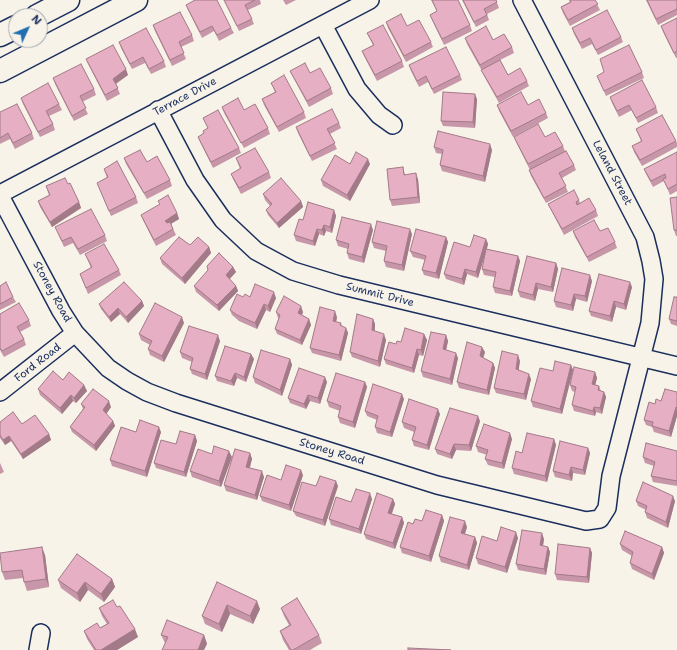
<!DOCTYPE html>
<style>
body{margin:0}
#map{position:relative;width:677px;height:650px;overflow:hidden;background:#f7f3e8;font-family:"Shantell Sans",sans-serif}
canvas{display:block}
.north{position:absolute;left:8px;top:8px;width:40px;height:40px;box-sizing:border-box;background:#f7f3e8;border:1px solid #9fa5b1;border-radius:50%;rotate:46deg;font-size:11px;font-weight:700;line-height:16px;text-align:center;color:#1b2f5e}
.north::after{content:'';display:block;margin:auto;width:14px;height:18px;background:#1f6fb2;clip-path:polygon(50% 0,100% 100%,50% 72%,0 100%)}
</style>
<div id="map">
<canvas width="677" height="650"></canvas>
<div class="north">N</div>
</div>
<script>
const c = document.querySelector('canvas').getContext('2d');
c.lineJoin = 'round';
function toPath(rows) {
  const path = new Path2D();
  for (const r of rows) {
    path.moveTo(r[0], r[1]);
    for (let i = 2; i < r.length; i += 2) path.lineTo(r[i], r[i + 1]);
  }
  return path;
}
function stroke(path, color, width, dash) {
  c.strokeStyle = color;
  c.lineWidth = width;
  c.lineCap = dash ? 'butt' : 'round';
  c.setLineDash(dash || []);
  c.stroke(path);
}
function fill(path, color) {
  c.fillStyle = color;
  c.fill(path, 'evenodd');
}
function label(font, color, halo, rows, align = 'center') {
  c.font = font + ' "Shantell Sans",sans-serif';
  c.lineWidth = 3;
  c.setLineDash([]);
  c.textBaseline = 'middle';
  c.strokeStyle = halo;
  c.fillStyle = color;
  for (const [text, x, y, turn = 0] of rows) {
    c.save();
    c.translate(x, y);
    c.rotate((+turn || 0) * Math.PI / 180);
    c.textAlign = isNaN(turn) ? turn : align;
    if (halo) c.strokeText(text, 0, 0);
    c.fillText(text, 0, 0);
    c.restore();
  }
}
const minor = toPath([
 [323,25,357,89,379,115,393,125],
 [158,110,195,180,223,220,256,251,293,271,339,285,677,366],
 [0,194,370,0],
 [0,196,61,311,75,333,108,368,127,381,147,392,176,403,437,485,586,521,600,519,607,508,611,476,650,323,654,279,651,261,645,237,522,0],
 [0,392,75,333],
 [38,650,41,633]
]);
const major = toPath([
 [37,16,68,0],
 [0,35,16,27],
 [0,71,136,0]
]);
const wall = toPath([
 [224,0,260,0,261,4,248,10,254,24,239,31],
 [283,0,296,0,286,5],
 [431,0,458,0,470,25,472,31,444,45,432,20,430,15,437,11],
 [462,0,496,0,499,8,487,14,489,20,476,27],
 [569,0,595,0,600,10,570,26,563,13,561,7,570,2],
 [646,0,677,0,677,15,658,25],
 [186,5,231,28,234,33,219,41,214,31,202,38,188,10],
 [677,18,677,58,676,58,663,32,661,26],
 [386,22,407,26,431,42,433,47,406,62,388,28],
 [153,25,192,35,194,41,181,47,186,59,172,66,155,31],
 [572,28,621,37,623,42,598,55,592,44,582,49,574,34],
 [367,33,402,61,404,67,377,81,364,56,362,51,373,45],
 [465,38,493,40,512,47,514,53,500,60,508,75,527,81,529,86,499,103,484,76,482,71,467,44],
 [119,42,164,61,166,67,151,74,145,63,132,69,121,48],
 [86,59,128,75,116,84,120,94,107,101,88,64],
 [409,65,460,75,462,80,434,94,428,82,419,87,411,71],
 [290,71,310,73,331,88,333,94,309,107,293,77],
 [604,72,642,72,644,78,606,96,597,76],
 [53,78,94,89,96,95,82,102,88,114,74,121,55,84],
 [271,83,304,112,306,118,279,132,264,105,262,99,275,92],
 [610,97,656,107,658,113,638,123,632,110,619,117,612,103],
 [21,98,59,104,62,110,49,116,53,124,55,130,40,137,23,104],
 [477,99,475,128,443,126,441,121],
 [497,105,528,105,546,113,548,118,513,137,499,111],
 [222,107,268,128,270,134,244,148,224,113],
 [0,112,32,133,34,139,15,149,10,139,0,144],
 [203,118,239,148,241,153,213,168,200,142,198,137,204,133,203,131,208,128],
 [339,123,341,128,330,134,337,149,312,161,298,133,296,127],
 [636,129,676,141,677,143,677,147,642,166,634,152,632,146,641,141],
 [514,137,545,137,563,146,565,151,574,165,576,170,562,178,568,192,546,203,531,176,529,170,530,170,516,142],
 [434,147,492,150,485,182,442,171,440,165,442,154,436,153],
 [677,152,677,191,670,195,664,181,653,187,646,174,644,169],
 [124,158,147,162,170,180,172,186,147,199,126,164],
 [236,158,269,172,271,178,241,194,233,179,231,174,240,169],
 [350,164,370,164,350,201,323,186,321,180],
 [403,167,405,175,418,179,420,203,392,206,390,200],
 [104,169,136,197,138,203,111,216,97,183,107,178],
 [68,184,79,202,81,208,52,227,40,207,38,201,49,195,46,186],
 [263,194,301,201,303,207,279,228,268,215,266,210,270,206,265,200],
 [677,197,677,236,676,236,674,230],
 [579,200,580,203,596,210,598,216,564,235,551,210,548,204],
 [334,210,336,216,332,233,326,231,324,236,319,234,315,246,296,241,294,235,303,220],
 [177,213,179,219,171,224,176,235,156,246,143,220,141,215],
 [55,227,105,235,107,241,80,255,73,243,64,247],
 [373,230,364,263,349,259,347,253,348,249,338,246,336,240],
 [573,231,600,231,615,242,617,248,589,262,575,237],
 [412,234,404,271,386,267,384,261,386,251,374,248,372,242],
 [446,237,448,242,439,279,424,275,422,270,425,260,413,257,410,251],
 [486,239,488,244,487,249,518,256,520,261,512,296,495,293,493,287,495,277,484,275,482,269,485,254,478,278,467,274,464,285,446,279,444,274,470,247],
 [190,245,209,247,211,253,185,284,162,264,160,258],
 [85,254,119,270,121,275,88,294,80,274,91,268],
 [556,263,558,269,553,292,538,289,535,301,520,297,518,291],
 [233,267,236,272,229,279,236,286,238,291,219,311,196,292,194,286],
 [592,281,587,302,576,299,573,311,556,307,554,301],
 [0,286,13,297,16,302,0,310],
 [632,287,626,310,616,307,612,322,591,316,589,311],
 [243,297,250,297,276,298,270,312,266,310,257,329,239,321,232,315,230,310],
 [677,297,677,326,671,324,669,319],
 [142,301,144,306,128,323,120,314,111,322,101,309,99,304],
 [276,312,303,312,302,315,309,319,311,325,302,345,277,334,275,329,279,318,278,318],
 [0,314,29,320,31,326,20,332,24,339,26,345,4,357,0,350],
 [337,317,336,322,341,323,342,326,346,328,348,333,341,361,312,353,310,348],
 [373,319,375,324,375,331,386,340,380,367,352,357,350,352],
 [184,323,164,362,150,355,148,349,150,345,141,340,139,334],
 [424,334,427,340,423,356,419,355,414,373,386,364,384,359,396,344],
 [446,335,448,341,446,350,458,358,452,385,423,377,421,371],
 [220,341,207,380,192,374,190,369,192,362,182,358,180,352],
 [485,352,483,358,493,363,495,368,489,395,459,388,457,382],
 [251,354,254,359,246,382,237,378,234,386,217,381,215,376],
 [290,359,292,365,282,396,255,383,253,377],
 [520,361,518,370,531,379,526,400,496,393,494,388],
 [571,365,573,370,562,414,533,407,531,401,553,371],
 [595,372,597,378,595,385,599,386,601,391,604,392,606,397,602,414,596,412,595,416,574,411,572,405,575,392,572,391,570,385],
 [63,380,84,385,87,391,76,403,73,401,62,414,40,395,38,389],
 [327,382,320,404,310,401,306,409,290,403,288,398],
 [365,382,367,387,355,428,340,423,338,417,340,411,329,407,327,401],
 [677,392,677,416,671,437,654,432,652,427,646,425,644,420,655,404],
 [404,399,392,437,377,433,375,427,377,420,367,416,365,411],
 [81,404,111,407,106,414,113,421,115,426,96,451,72,432,70,427,83,409],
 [440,414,429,450,414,446,412,440,414,432,404,428,402,422],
 [480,421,471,451,456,450,452,459,437,454,435,449],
 [0,422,22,424,49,434,51,440,23,459,11,441,5,445,0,438],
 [136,432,161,432,147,477,112,466,110,460],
 [195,435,197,441,186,477,156,468,154,463],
 [512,439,504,469,488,465,485,459,487,455,478,452,476,446],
 [554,439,556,445,547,482,514,474,512,468],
 [588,448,590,453,585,475,573,473,572,481,555,477,553,471],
 [677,451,677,486,653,482,651,476,654,466,645,463,643,457],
 [250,453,252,459,250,468,264,477,257,500,226,491,224,485],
 [212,454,232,457,221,487,192,477,190,471],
 [0,463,4,472,0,474],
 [303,475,291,511,262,501,260,496,281,480],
 [338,486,325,526,296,516,293,511],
 [372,499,361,534,331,525,329,519,351,502],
 [393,499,395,504,392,514,402,517,404,523,395,549,366,539,364,534],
 [636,501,675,501,668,528,647,518,645,512,646,510,638,506],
 [442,515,444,521,431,562,402,553,400,547,413,524],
 [467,527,465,534,475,537,477,543,469,570,441,562,439,556],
 [518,538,507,573,478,564,476,558,497,541],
 [544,539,543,546,548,547,550,552,546,575,518,570,516,564],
 [620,544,662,547,664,553,654,580,632,569,630,563,632,556,622,550],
 [590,548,592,553,589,583,557,580,555,574],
 [45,555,49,587,27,591,24,582,23,578,5,580,2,572],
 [112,579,115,587,104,602,88,590,80,602,61,588,58,580],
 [217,582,260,609,253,624,230,614,222,632,205,624,202,616],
 [117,607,138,637,117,650,94,650,87,639,84,631,100,628,107,624,102,616,99,608],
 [281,608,319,635,322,643,310,650,289,650,283,640,280,631,289,625,284,616],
 [161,635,204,635,207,644,165,643]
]);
const shadedWall = toPath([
 [126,69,128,75,115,84,113,79],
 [475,94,477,99,475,128,473,122],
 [490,144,492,150,485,182,483,176],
 [368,159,370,164,350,201,347,195],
 [416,173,418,179,420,203,418,197],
 [301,201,303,207,279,228,277,223],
 [79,202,81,208,52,227,50,222],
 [334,210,336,216,332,233,330,227],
 [177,213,179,219,167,226,165,221],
 [371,224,373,230,364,263,362,257],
 [324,225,326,231,324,236,322,230],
 [317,229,319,234,315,246,313,241],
 [410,229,412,234,404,271,402,265],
 [446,237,448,242,439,279,436,273],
 [486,239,488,244,478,278,476,272],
 [209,247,211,253,185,284,182,278],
 [518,256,520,261,512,296,510,291],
 [556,263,558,269,553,292,551,287],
 [233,267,236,272,228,281,226,275],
 [465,269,467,274,464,285,462,279],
 [590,275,592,281,587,302,585,296],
 [630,282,632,287,626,310,624,304],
 [536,283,538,289,535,301,533,295],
 [236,286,238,291,219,311,217,305],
 [274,292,276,298,270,312,268,306],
 [574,294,576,299,573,311,571,305],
 [142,301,144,306,128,323,126,317],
 [614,301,616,307,612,322,610,316],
 [264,304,266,310,257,329,255,323],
 [301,306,303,312,300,319,298,313],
 [118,308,120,314,111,322,109,317],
 [335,311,337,317,335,327,333,321],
 [182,317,184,323,164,362,162,356],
 [309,319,311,325,302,345,300,340],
 [373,319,375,324,374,336,372,330],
 [346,328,348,333,341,361,339,355],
 [384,334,386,340,380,367,378,361],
 [424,334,427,340,423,356,421,350],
 [218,335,220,341,207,380,205,374],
 [446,335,448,341,445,355,443,349],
 [482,347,485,352,482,362,480,356],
 [417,349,419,355,414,373,412,368],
 [456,353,458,358,452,385,450,379],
 [251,354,254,359,246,382,244,377],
 [518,355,520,361,518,375,516,369],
 [290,359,292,365,282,396,280,390],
 [493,363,495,368,489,395,487,390],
 [571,365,573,370,562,414,560,409],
 [595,372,597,378,594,390,592,384],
 [235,373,237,378,234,386,231,381],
 [529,374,531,379,526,400,524,394],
 [325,377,327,382,320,404,318,398],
 [365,382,367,387,355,428,353,422],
 [84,385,87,391,76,403,74,398],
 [604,392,606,397,602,414,600,408],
 [402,394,404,399,392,437,390,432],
 [71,395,73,401,62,414,60,408],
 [308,395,310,401,306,409,304,404],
 [109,401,111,407,105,416,103,410],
 [594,407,596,412,595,416,593,411],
 [676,407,677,411,677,416,671,437,669,431],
 [438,409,440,414,429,450,427,445],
 [478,416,480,421,471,451,469,445],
 [113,421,115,426,96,451,94,445],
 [159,427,161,432,147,477,145,471],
 [510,433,512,439,504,469,502,463],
 [49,434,51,440,23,459,21,454],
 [195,435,197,441,186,477,184,472],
 [9,436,11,441,5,445,3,440],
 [554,439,556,445,547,482,545,476],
 [454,444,456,450,452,459,450,454],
 [588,448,590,453,585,475,583,470],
 [229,451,232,457,221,487,219,481],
 [250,453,252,459,248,472,246,467],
 [571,467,573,473,572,481,569,475],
 [301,470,303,475,291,511,289,505],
 [262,471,264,477,257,500,255,495],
 [336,481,338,486,325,526,323,520],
 [370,493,372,499,361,534,359,529],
 [673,496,675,501,668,528,666,522],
 [393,499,395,504,390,518,388,513],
 [442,515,444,521,431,562,429,556],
 [402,517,404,523,395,549,393,543],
 [465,521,467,527,463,539,461,533],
 [516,532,518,538,507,573,505,567],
 [542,533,544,539,542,551,540,545],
 [475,537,477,543,469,570,467,565],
 [42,547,45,555,49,587,46,579],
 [548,547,550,552,546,575,544,569],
 [662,547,664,553,654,580,652,574],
 [590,548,592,553,589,583,587,577],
 [112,579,115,587,104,602,101,594],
 [85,582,88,590,80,602,77,593],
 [257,601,260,609,253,624,250,616],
 [227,605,230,614,222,632,219,624],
 [135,629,138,637,117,650,101,650],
 [204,635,207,644,204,650,198,650]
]);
const building = toPath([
 [195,0,217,0,231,28,217,35,212,26,200,32,186,5,195,0],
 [224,0,255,0,245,5,252,19,237,26,224,0],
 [432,0,458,0,470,25,442,39,430,15,437,11,432,0],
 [463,0,496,0,497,2,484,9,487,15,474,22,463,0],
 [570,0,595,0,598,4,568,20,561,7,571,2,570,0],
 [647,0,677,0,677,9,656,19,647,0],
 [607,10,621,37,596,50,590,38,580,43,572,28,607,10],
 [180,12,192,35,179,42,184,53,170,60,153,25,180,12],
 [401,14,407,26,419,20,431,42,404,56,386,22,401,14],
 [677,18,677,51,674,53,661,26,677,18],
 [383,25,402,61,375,75,362,51,374,45,367,33,383,25],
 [486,26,493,40,504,34,512,47,480,65,465,38,486,26],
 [146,28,164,61,149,69,143,57,130,64,119,42,146,28],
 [113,45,126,69,113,79,118,88,105,95,86,59,113,45],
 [629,45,642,72,604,91,597,76,604,72,600,59,629,45],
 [446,47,460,75,432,89,426,76,417,81,409,65,446,47],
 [500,60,508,75,520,68,527,81,497,97,481,70,500,60],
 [305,63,310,73,320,68,331,88,307,101,290,71,305,63],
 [81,64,94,89,80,96,86,108,72,116,53,78,81,64],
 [284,75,304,112,277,127,262,99,276,92,271,83,284,75],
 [642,80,656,107,636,118,629,105,617,111,610,97,642,80],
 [48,83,59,104,46,111,53,124,38,132,21,98,48,83],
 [443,92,475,94,473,122,441,121,443,92],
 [521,92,528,105,539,99,546,113,511,131,497,105,521,92],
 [238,98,244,110,255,104,268,128,241,143,222,107,238,98],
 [17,104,32,133,13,143,8,133,0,138,0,112,17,104],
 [332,109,339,123,327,129,335,143,310,156,296,127,332,109],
 [218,110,239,148,211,162,198,137,204,133,203,131,208,128,203,118,218,110],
 [662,115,676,141,640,160,632,146,642,141,636,129,662,115],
 [538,124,545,137,555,132,563,146,528,164,514,137,538,124],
 [438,131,490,144,483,176,440,165,443,150,434,147,438,131],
 [255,148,269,172,239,188,231,174,241,168,236,158,255,148],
 [140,150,147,162,157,156,170,180,144,193,124,158,140,150],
 [566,151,574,165,559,173,566,186,544,198,529,170,566,151],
 [356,152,368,159,347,195,321,180,335,155,350,164,356,152],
 [677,152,677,184,668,189,663,179,666,178,665,174,651,181,644,169,677,152],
 [117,161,136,197,109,211,97,183,108,177,104,169,117,161],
 [403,167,404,175,416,173,418,197,390,200,387,169,403,167],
 [65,178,68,184,70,183,79,202,50,222,38,201,50,195,46,186,65,178],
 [281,178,301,201,277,223,266,210,272,204,263,194,281,178],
 [574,190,579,200,576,202,577,205,589,198,596,210,562,229,548,204,574,190],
 [168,195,177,213,165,221,167,223,170,222,173,229,154,240,141,215,160,204,158,201,168,195],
 [677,197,677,230,674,230,670,198,677,197],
 [308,202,334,210,330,227,324,225,322,230,317,229,313,241,294,235,299,219,303,220,308,202],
 [91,209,105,235,78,249,71,237,62,241,55,227,91,209],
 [342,217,371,224,362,257,347,253,349,244,336,240,342,217],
 [594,220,600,231,608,228,615,242,587,257,573,231,594,220],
 [377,221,410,229,402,265,384,261,387,246,372,242,377,221],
 [416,229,446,237,436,273,422,270,426,256,410,251,416,229],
 [474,235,486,239,476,272,465,269,462,279,444,274,454,242,470,247,474,235],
 [179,237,190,245,198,237,209,247,182,278,160,258,179,237],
 [104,244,119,270,86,288,80,274,92,267,85,254,104,244],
 [486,249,518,256,510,291,493,287,496,272,482,269,486,249],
 [219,253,233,267,226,275,236,286,217,305,194,286,208,270,207,266,219,253],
 [527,256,556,263,551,287,536,283,533,295,518,291,527,256],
 [562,268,590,275,585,296,574,294,571,305,554,301,562,268],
 [599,274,630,282,624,304,614,301,610,316,589,311,599,274],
 [6,282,13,297,0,304,0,286,6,282],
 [124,282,142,301,126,317,118,308,109,317,99,304,124,282],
 [255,284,274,292,268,306,264,304,255,323,237,315,230,310,237,294,243,297,245,294,250,297,255,284],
 [284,296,301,306,298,313,309,319,300,340,275,329,280,315,276,312,284,296],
 [674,297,677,297,677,321,669,319,674,297],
 [19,303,29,320,17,327,24,339,2,351,0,348,0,314,19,303],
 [155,303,182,317,162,356,148,349,152,341,139,334,155,303],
 [320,307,335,311,333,321,341,323,340,325,346,328,339,355,310,348,320,307],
 [357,314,373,319,372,330,384,334,378,361,350,352,357,314],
 [189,326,218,335,205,374,190,369,193,358,180,352,189,326],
 [405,328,424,334,421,350,417,349,412,368,384,359,389,342,396,344,397,341,401,342,405,328],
 [431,332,446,335,443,349,456,353,450,379,421,371,431,332],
 [467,342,482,347,480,356,493,363,487,390,457,382,467,342],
 [225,346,251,354,244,377,235,373,231,381,215,376,225,346],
 [261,350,290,359,280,390,253,377,261,350],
 [502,351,518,355,516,369,529,374,524,394,494,388,502,351],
 [555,361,571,365,560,409,531,401,540,368,553,371,555,361],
 [574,367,595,372,592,384,599,386,598,390,604,392,600,408,594,407,593,411,572,405,576,387,570,385,574,367],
 [299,368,325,377,318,398,308,395,304,404,288,398,299,368],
 [53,371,63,380,69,372,84,385,74,398,71,395,60,408,38,389,53,371],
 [336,373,365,382,353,422,338,417,341,406,327,401,336,373],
 [373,384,402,394,390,432,375,427,378,416,365,411,373,384],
 [93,389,109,401,103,410,113,421,94,445,70,427,85,407,81,404,93,389],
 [665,389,677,392,677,408,676,407,669,431,652,426,653,422,644,420,649,402,655,404,656,399,661,401,665,389],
 [409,399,438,409,427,445,412,440,416,427,402,422,409,399],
 [450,408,478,416,469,445,454,444,450,454,435,449,450,408],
 [13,412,22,424,35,415,49,434,21,454,9,436,3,440,0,435,0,422,13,412],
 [140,420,159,427,145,471,110,460,121,427,136,432,140,420],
 [484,424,510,433,502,463,485,459,488,450,476,446,484,424],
 [180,431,195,435,184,472,154,463,161,440,176,444,180,431],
 [527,433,554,439,545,476,512,468,516,451,522,453,527,433],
 [560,441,588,448,583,470,571,467,569,475,553,471,560,441],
 [646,443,677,451,677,481,651,476,655,462,643,457,646,443],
 [214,446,229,451,219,481,190,471,198,449,212,454,214,446],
 [235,449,250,453,246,467,262,471,255,495,224,485,235,449],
 [286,465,301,470,289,505,260,496,267,475,281,480,286,465],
 [320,476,336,481,323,520,293,511,302,482,316,486,320,476],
 [643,482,673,496,666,522,645,512,647,506,636,501,643,482],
 [356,489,370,493,359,529,329,519,336,497,351,502,356,489],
 [377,493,393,499,388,513,402,517,393,543,364,534,377,493],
 [426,510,442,515,429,556,400,547,408,522,413,524,415,519,422,521,426,510],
 [450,517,465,521,461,533,475,537,467,565,439,556,450,517],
 [501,527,516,532,505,567,476,558,482,536,497,541,501,527],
 [522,530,542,533,540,545,548,547,544,569,516,564,522,530],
 [625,531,662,547,652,574,630,563,633,552,620,544,625,531],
 [558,544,590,548,587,577,555,574,558,544],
 [42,547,46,579,24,582,22,570,2,572,0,553,42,547],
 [77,554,112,579,101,594,85,582,77,593,58,580,77,554],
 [217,582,257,601,250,616,227,605,219,624,202,616,217,582],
 [297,598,319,635,293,650,291,650,280,631,291,625,281,608,297,598],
 [113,600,117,607,120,606,135,629,101,650,96,650,84,631,97,623,100,628,109,623,99,608,113,600],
 [167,620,204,635,198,650,162,650,168,637,161,635,167,620],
 [408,648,451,650,408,650,408,648]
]);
const streetNames = [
 ["Terrace Drive",185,97,-28],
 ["Leland Street",612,173,62],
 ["Stoney Road",52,292,61],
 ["Summit Drive",380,295,14],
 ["Ford Road",38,363,-38],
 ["Stoney Road",332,452,17]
];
stroke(minor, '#1b2f5e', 20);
stroke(major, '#1b2f5e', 25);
stroke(minor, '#f7f3e8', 17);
stroke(major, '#f7f3e8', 22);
fill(wall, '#c796a8');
fill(shadedWall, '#a27a88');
fill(building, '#e7afc3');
stroke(building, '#a27a88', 1);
label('11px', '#1b2f5e', '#f7f3e8', streetNames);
</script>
